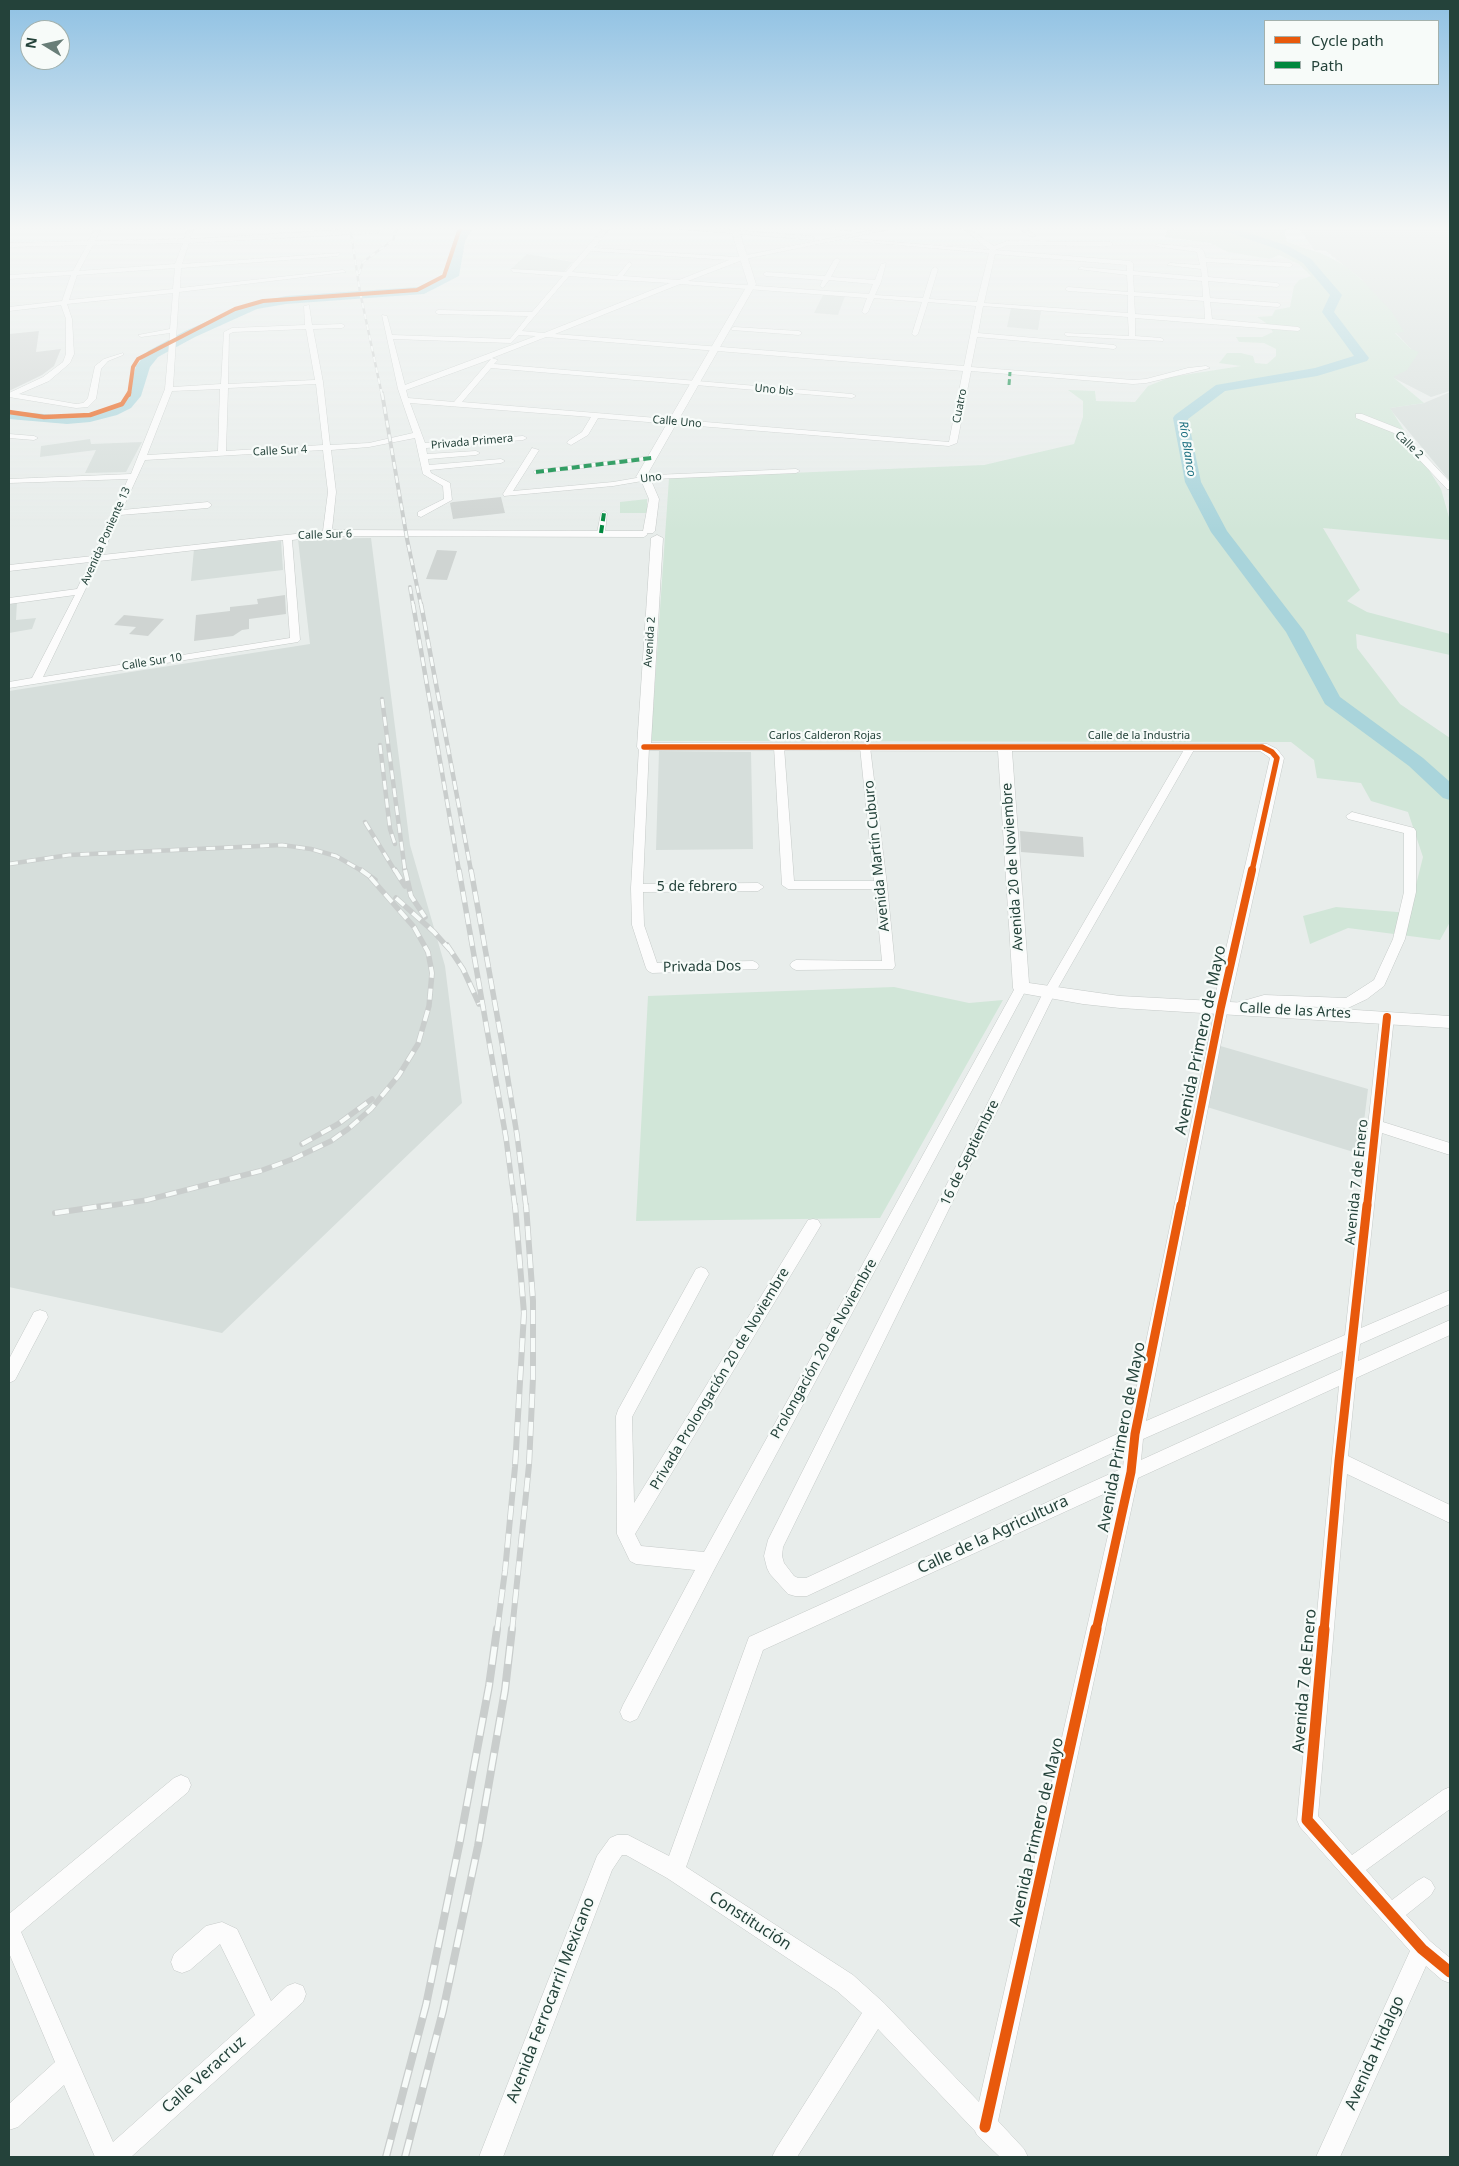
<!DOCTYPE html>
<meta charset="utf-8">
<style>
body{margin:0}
#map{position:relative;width:1459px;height:2166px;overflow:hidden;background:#e8edeb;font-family:"Noto Sans",sans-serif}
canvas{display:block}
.frame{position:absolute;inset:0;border:10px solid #24423a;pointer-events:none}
.legend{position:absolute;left:1264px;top:20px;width:175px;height:65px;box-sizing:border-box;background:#f7fbf9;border:1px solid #a3b1ad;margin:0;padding:6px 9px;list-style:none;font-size:15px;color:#24423a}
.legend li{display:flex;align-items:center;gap:10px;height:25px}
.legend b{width:25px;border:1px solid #a3b1ad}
.north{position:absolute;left:20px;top:20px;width:50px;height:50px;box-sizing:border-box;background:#f7fbf9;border:1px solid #a3b1ad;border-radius:50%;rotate:279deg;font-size:14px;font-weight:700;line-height:20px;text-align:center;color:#24423a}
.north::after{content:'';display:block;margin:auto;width:18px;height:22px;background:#697e78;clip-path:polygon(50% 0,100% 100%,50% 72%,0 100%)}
</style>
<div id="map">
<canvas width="1459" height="2166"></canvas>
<div class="frame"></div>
<ul class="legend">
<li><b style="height:6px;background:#e8590c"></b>Cycle path</li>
<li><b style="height:6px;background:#00873e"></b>Path</li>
</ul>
<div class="north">N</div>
</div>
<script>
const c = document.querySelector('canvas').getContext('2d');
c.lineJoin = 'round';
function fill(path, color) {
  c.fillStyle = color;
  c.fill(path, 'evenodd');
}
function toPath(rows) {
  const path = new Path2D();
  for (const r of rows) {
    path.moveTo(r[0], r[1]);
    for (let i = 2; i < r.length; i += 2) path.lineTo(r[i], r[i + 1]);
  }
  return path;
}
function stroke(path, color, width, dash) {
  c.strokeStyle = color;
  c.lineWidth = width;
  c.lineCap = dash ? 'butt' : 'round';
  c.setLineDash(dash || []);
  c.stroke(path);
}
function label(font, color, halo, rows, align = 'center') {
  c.font = font + ' "Noto Sans",sans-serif';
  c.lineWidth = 4.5;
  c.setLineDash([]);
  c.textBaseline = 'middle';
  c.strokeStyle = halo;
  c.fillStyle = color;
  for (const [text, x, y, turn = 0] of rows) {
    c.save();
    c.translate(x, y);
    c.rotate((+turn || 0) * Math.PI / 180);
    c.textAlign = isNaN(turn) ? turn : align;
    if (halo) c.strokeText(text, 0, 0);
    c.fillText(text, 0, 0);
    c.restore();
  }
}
const built = toPath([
 [1304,227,1450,227,1450,391,1431,397,1392,377,1411,349,1395,332,1362,280,1326,251,1314,250,1299,228],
 [527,254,573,262,563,273,511,269],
 [823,295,845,296,838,315,814,313],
 [1011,308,1041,311,1038,330,1007,327],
 [1450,392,1450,481,1389,408,1424,403],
 [90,439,91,444,142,442,126,472,85,473,96,450,40,457,41,446],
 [371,538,410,845,445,966,462,1103,222,1333,9,1287,9,691,310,644,298,539],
 [281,541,283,570,191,581,194,549],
 [17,601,16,620,36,618,32,629,9,633,9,602],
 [659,751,751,752,753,849,656,850],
 [1217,1045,1368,1089,1360,1154,1207,1107]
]);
const green = toPath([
 [1181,227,1286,227,1285,234,1287,242,1323,254,1344,265,1362,280,1392,312,1404,332,1395,333,1411,349,1419,352,1407,370,1393,377,1424,403,1390,408,1441,489,1450,521,1450,540,1323,528,1360,590,1347,601,1367,612,1450,634,1450,655,1356,634,1357,648,1400,704,1450,738,1450,922,1440,940,1348,928,1310,944,1303,916,1336,907,1409,913,1423,857,1408,812,1371,801,1361,783,1317,778,1314,760,1291,742,651,741,669,478,984,465,1074,444,1083,417,1083,401,1068,390,1095,391,1096,401,1135,402,1148,386,1171,377,1241,366,1219,363,1227,353,1241,353,1253,356,1255,363,1267,364,1276,356,1276,349,1264,343,1239,342,1236,337,1262,337,1273,332,1266,323,1257,317,1272,316,1275,310,1290,307,1294,286,1299,280,1311,276,1299,264,1279,255,1270,259,1228,252,1210,243,1165,237,1168,229,1179,230],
 [647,499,647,513,620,513,620,502],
 [894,987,969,1003,1003,1000,880,1218,636,1221,648,996]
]);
const river = toPath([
 [463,227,475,227,469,234,465,242,459,276,424,294,286,304,257,309,195,337,158,357,150,367,141,396,131,408,117,415,90,422,67,424,9,419,9,411,67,416,89,414,107,409,121,402,129,392,136,366,148,351,185,331,250,303,286,296,418,287,447,274,453,242,463,227],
 [1213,227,1231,227,1288,246,1311,259,1342,295,1334,312,1369,358,1367,361,1317,376,1225,391,1188,419,1201,482,1227,531,1304,631,1340,697,1423,758,1450,782,1450,800,1443,798,1409,766,1325,704,1286,632,1211,532,1185,482,1173,418,1175,415,1216,385,1315,368,1354,356,1322,312,1330,295,1303,263,1280,250,1213,227]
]);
const building = toPath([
 [39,331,36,352,61,349,54,366,42,375,9,391,9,334],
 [501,497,505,513,453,519,450,503,453,502],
 [437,550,457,551,447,580,426,579],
 [285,595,286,614,249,619,249,629,242,630,233,636,194,641,196,615,230,611,230,607,258,604,257,599],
 [124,615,164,619,148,636,129,634,136,627,114,625],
 [1020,831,1083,837,1084,857,1021,852]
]);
const pedestrian = toPath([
 [652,456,654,457,654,459,536,474,533,472,536,470,652,456],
 [604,511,607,513,605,533,601,535,597,533,601,513,604,511]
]);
const minor = toPath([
 [96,227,102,227,95,241,184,239,188,227,194,227,190,239,383,227,378,233,189,243,182,264,340,253,338,256,181,268,180,288,343,270,346,272,179,292,173,387,221,384,224,332,232,328,305,325,304,306,309,305,312,325,342,324,345,326,342,328,313,329,323,382,330,445,369,443,413,433,398,389,382,315,387,316,392,335,510,339,528,316,438,314,435,312,438,310,532,312,563,276,513,272,511,269,566,272,604,227,611,227,594,248,737,257,887,227,901,227,745,259,688,281,869,294,873,284,829,280,823,288,820,286,823,280,766,276,763,274,766,272,825,276,834,260,837,258,840,260,831,277,875,280,881,264,886,263,881,282,875,295,923,298,932,269,935,267,938,269,929,299,977,302,989,253,853,241,856,239,990,250,960,227,967,227,994,246,1007,241,1110,242,1113,244,1110,246,1008,245,995,250,1130,261,1133,263,1133,271,1202,277,1201,269,1167,265,1170,263,1200,265,1197,252,1155,246,1158,244,1200,248,1203,250,1206,258,1290,263,1293,265,1290,267,1206,262,1208,277,1277,283,1280,285,1277,287,1208,281,1210,298,1278,303,1281,305,1278,307,1210,302,1212,319,1298,327,1301,329,1298,331,1135,318,1135,336,1161,338,1164,340,1163,341,1067,336,1064,334,1065,333,1129,336,1128,317,983,306,978,333,1114,345,1117,347,1114,349,977,337,971,367,1133,380,1146,379,1188,368,1206,366,1210,368,1146,383,1133,384,971,371,957,443,949,446,598,418,588,435,571,445,567,443,568,441,582,432,591,417,410,403,425,443,523,436,527,438,523,440,426,448,427,454,476,451,480,453,476,455,428,459,429,465,501,459,505,461,501,463,430,470,431,473,450,483,452,500,421,517,418,516,418,512,444,499,443,486,423,474,415,438,369,447,331,450,336,492,332,530,644,531,648,534,644,537,327,536,292,540,300,640,298,642,9,688,9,682,32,678,75,595,9,604,9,598,77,589,90,562,9,571,9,565,93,556,128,479,9,483,9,479,131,474,165,389,170,333,141,337,138,335,170,329,173,293,67,304,72,319,74,354,70,363,49,381,19,394,76,404,83,403,88,398,95,366,104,359,123,353,123,355,108,361,101,369,96,399,88,407,76,408,9,397,9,393,43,377,63,362,66,354,66,319,61,305,9,311,9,307,62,301,71,275,9,279,9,275,73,271,87,245,9,247,9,243,88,241,96,227],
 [183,243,175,264,79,271,93,245,183,243],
 [591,251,729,260,679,280,623,276,632,264,629,262,617,276,572,272,591,251],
 [995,254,1127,265,1127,271,1081,267,1078,269,1127,275,1128,292,1068,287,1065,289,1068,291,1128,295,1128,313,984,303,995,254],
 [175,268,173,289,69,300,77,275,175,268],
 [1133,275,1202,281,1203,297,1134,292,1133,275],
 [569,276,619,280,670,283,544,333,522,331,569,276],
 [680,284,867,298,862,312,865,314,868,312,874,298,922,302,912,334,915,336,918,334,928,302,976,306,964,366,555,334,680,284],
 [1134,296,1204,301,1205,319,1135,314,1134,296],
 [306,329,315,380,228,384,229,334,233,332,306,329],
 [519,335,536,336,405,385,393,339,511,343,519,335],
 [546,337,963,371,949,442,462,402,491,368,852,398,856,396,852,394,494,364,498,360,492,358,546,337],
 [491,359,454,402,408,398,406,390,491,359],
 [316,384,323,445,226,451,228,388,316,384],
 [220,389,218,451,147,455,172,391,220,389],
 [323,450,328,492,323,531,102,555,120,515,208,508,212,505,208,502,122,510,145,460,323,450],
 [283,540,290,638,43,677,99,561,283,540],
 [655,227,689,227,812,236,815,238,812,240,655,227],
 [820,227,851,227,853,229,850,231,820,227],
 [1017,227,1024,227,1036,236,1031,237,1017,227],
 [734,327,799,331,802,333,799,335,732,330,731,329,734,327],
 [1356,414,1362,414,1400,429,1450,482,1450,489,1447,489,1394,433,1356,418,1356,414],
 [9,434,34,436,38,438,34,440,9,438,9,434],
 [532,448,539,450,513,491,613,482,654,475,796,469,800,471,796,473,654,479,613,486,504,496,503,494,532,448],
 [644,744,649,747,643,884,758,883,764,887,758,891,643,892,644,925,657,963,753,961,757,963,759,966,757,969,652,973,648,971,646,968,632,925,631,888,639,747,644,744],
 [779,744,784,747,794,881,874,881,860,747,865,744,870,747,887,885,895,966,893,969,796,970,792,968,790,965,792,962,796,960,882,961,875,889,788,889,782,885,774,747,779,744],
 [1190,745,1195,748,1055,993,783,1547,782,1556,784,1563,794,1576,798,1578,806,1578,1128,1429,1216,1004,1226,1004,1228,1007,1146,1421,1345,1335,1380,1017,1382,1014,1387,1012,1392,1014,1394,1017,1383,1122,1450,1143,1450,1155,1382,1133,1361,1328,1450,1290,1450,1304,1360,1344,1358,1361,1450,1320,1450,1335,1356,1378,1348,1456,1450,1505,1450,1523,1347,1474,1318,1816,1352,1855,1443,1790,1450,1787,1450,1809,1366,1870,1392,1900,1417,1881,1424,1877,1431,1881,1435,1888,1431,1895,1406,1915,1430,1941,1450,1958,1450,1983,1442,1980,1426,1966,1340,2157,1316,2157,1410,1951,1300,1827,1297,1820,1339,1386,1138,1478,998,2121,1024,2149,1028,2157,1000,2157,977,2135,975,2131,878,2029,797,2157,772,2157,776,2149,862,2013,837,1991,667,1878,626,1855,622,1855,612,1870,503,2157,479,2157,597,1856,610,1838,617,1835,628,1835,669,1856,749,1637,1123,1468,1125,1447,807,1596,795,1596,788,1594,770,1574,767,1568,764,1556,768,1540,1043,993,1185,748,1190,745],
 [1343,1351,1341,1369,1141,1460,1143,1439,1343,1351],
 [1119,1487,979,2102,884,2003,853,1975,686,1867,763,1650,1119,1487],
 [1352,812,1414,828,1416,831,1416,892,1405,939,1384,986,1367,999,1348,1008,1264,1005,1234,1013,1229,1011,1227,1008,1229,1005,1264,995,1346,998,1374,980,1393,939,1404,892,1404,833,1348,819,1346,816,1352,812],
 [1021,983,1026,985,1027,988,715,1568,637,1719,630,1722,623,1719,620,1712,623,1705,695,1570,636,1564,630,1561,617,1534,616,1416,618,1410,696,1269,701,1267,706,1269,709,1274,706,1279,632,1417,634,1503,808,1220,813,1219,818,1220,821,1225,818,1230,635,1534,641,1546,704,1552,1015,988,1016,985,1021,983],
 [40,1310,46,1312,48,1317,15,1380,9,1383,9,1359,34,1312,40,1310],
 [181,1775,188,1778,191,1785,188,1792,21,1932,113,2142,255,2015,220,1944,190,1970,182,1973,174,1970,171,1962,174,1954,206,1926,222,1922,237,1929,271,2001,287,1986,295,1983,303,1986,306,1994,303,2002,131,2157,95,2157,64,2085,18,2127,9,2130,9,2104,55,2062,9,1953,9,1914,174,1778,181,1775]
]);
const tertiary = toPath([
 [730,227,738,227,756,284,647,475,650,478,659,499,655,531,653,533,645,533,643,531,649,499,641,480,636,477,748,284,730,227],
 [657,535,663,538,651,743,1267,744,1277,749,1284,758,1230,1002,1450,1016,1450,1028,1120,1008,1083,1004,1015,992,1013,988,998,751,639,750,637,747,651,538,657,535],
 [1012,751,1260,751,1270,758,1214,1001,1120,996,1029,983,1012,751]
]);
const railFar5 = toPath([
 [350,227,360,292,382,395],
 [359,274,363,262,393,240,397,227]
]);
const railFar4 = toPath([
 [382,393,407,539,421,605],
 [410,587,413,605]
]);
const railFar3 = toPath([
 [413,604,459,871],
 [421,604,471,871],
 [382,699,405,871],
 [380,745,390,829,395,844],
 [365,822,395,871],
 [9,864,69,855,282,845,311,849,336,856,362,871]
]);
const railFar2 = toPath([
 [361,870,375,880],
 [395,870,405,886],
 [405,870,411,896,425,917],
 [459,870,506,1138,515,1207],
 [471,870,502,1043,517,1135,526,1207],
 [396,898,434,932,450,950],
 [447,945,463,969,479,1004],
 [302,1144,338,1124,372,1099],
 [101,1207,147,1200,260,1171,293,1159,331,1141,348,1129,371,1109,399,1075,418,1044,429,1006,432,973,428,952,414,927,370,877]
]);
const railFar1 = toPath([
 [55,1213,109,1205],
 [497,1631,505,1571,515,1467,524,1313,515,1205],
 [512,1631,529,1465,533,1378,533,1301,526,1205]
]);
const rail = toPath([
 [386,2157,426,2005,460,1841,489,1686,497,1629],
 [405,2157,443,2011,478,1846,505,1690,512,1629]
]);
const quietFar1 = toPath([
 [1009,385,1010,372]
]);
const quiet = toPath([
 [536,472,652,458],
 [601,533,604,513]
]);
const cyclewayFar5 = toPath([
 [129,395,133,367,138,359,235,309,263,301,417,290,444,276,459,231,463,227]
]);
const cyclewayFar4 = toPath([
 [9,412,44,417,90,415,122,404,129,393]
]);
const cyclewayFar3 = toPath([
 [644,747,1262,747,1272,752,1277,758,1252,871]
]);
const cyclewayFar2 = toPath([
 [1181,1207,1221,1007,1252,870],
 [1367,1207,1387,1017]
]);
const cyclewayFar1 = toPath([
 [1096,1631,1131,1472,1135,1434,1181,1205],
 [1324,1631,1339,1461,1367,1205]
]);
const cycleway = toPath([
 [1324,1629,1307,1820,1422,1949,1450,1972],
 [985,2127,1096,1629]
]);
const farStreetnames = [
 ["Uno bis",774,390,5],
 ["Cuatro",960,406,-79],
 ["Calle Uno",677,422,5],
 ["Privada Primera",472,442,-5],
 ["Calle 2",1409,445,44],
 ["Calle Sur 4",280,451,-3],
 ["Uno",651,478,-7],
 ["Calle Sur 6",325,535,-2],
 ["Avenida Poniente 13",106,536,-66],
 ["Avenida 2",650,642,-86],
 ["Calle Sur 10",152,662,-9],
 ["Carlos Calderon Rojas",825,736],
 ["Calle de la Industria",1139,736]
];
const farWaternames = [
 ["Río Blanco",1187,449,81]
];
const streetNames = [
 ["Avenida Martín Cuburo",877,856,-96],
 ["Avenida 20 de Noviembre",1013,867,-94],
 ["5 de febrero",697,887],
 ["Privada Dos",702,967,-1],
 ["Calle de las Artes",1295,1011,3],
 ["16 de Septiembre",970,1153,-64],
 ["Avenida 7 de Enero",1357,1182,-84],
 ["Prolongación 20 de Noviembre",824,1349,-61],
 ["Privada Prolongación 20 de Noviembre",720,1379,-59]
];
const nearStreetnames = [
 ["Avenida Primero de Mayo",1201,1040,-78],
 ["Avenida Primero de Mayo",1122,1437,-79],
 ["Calle de la Agricultura",993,1535,-25],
 ["Avenida 7 de Enero",1305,1681,-85],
 ["Avenida Primero de Mayo",1037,1832,-77],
 ["Constitución",750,1921,33],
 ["Avenida Ferrocarril Mexicano",551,2000,-69],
 ["Avenida Hidalgo",1375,2053,-66],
 ["Calle Veracruz",204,2075,-42]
];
fill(built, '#d6dedb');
fill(green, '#d1e6d8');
fill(river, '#a9d4db');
fill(building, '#cfd4d2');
stroke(pedestrian, '#c5cac8', 1);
stroke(minor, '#c5cac8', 1);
stroke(tertiary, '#c5cac8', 1);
fill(pedestrian, '#fcfcfc');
fill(minor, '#fcfcfc');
fill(tertiary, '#fcfcfc');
stroke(railFar5, '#c9cdcc', 2.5);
stroke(railFar4, '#c9cdcc', 4);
stroke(railFar3, '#c9cdcc', 4.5);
stroke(railFar2, '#c9cdcc', 5.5);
stroke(railFar1, '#c9cdcc', 6);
stroke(rail, '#c9cdcc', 8);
stroke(railFar5, '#f7fbf9', 2, [5.5]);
stroke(railFar4, '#f7fbf9', 2.5, [7]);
stroke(railFar3, '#f7fbf9', 3, [9]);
stroke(railFar2, '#f7fbf9', 4, [11]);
stroke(railFar1, '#f7fbf9', 4.5, [14]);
stroke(rail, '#f7fbf9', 5.5, [18]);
stroke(quietFar1, '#00873e', 3, [6, 3]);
stroke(quiet, '#00873e', 4, [8, 4]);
stroke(cyclewayFar5, '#e8590c', 4);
stroke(cyclewayFar4, '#e8590c', 4.5);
stroke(cyclewayFar3, '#e8590c', 5.5);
stroke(cyclewayFar2, '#e8590c', 8);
stroke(cyclewayFar1, '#e8590c', 9);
stroke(cycleway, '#e8590c', 11);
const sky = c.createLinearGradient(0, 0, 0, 531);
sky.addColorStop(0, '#8fc1e3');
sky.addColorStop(0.43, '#f5f7f6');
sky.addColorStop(1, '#f5f7f600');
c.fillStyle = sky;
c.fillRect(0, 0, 1459, 531);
label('11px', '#24423a', '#f7fbf9', farStreetnames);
label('italic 12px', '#1c6f80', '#f7fbf9', farWaternames);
label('14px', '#24423a', '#f7fbf9', streetNames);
label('16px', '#24423a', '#f7fbf9', nearStreetnames);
</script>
